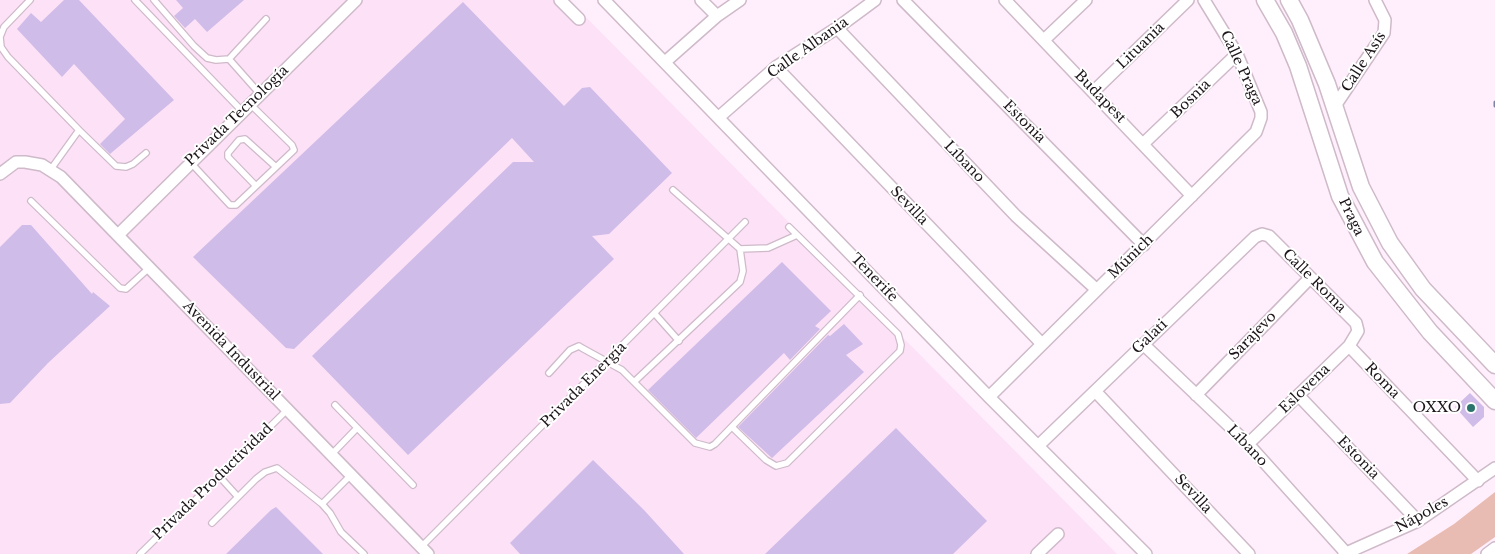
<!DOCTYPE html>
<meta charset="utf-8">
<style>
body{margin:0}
canvas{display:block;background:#ffeefb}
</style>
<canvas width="1495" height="554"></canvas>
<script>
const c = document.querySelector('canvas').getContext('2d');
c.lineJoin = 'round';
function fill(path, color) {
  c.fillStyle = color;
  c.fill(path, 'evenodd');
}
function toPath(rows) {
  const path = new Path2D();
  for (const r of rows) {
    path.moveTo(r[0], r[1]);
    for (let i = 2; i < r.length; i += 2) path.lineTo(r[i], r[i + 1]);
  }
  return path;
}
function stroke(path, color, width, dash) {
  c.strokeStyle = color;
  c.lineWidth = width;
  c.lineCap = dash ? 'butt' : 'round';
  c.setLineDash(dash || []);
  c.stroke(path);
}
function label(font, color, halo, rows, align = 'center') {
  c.font = font + ' "Libre Baskerville",serif';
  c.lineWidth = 4;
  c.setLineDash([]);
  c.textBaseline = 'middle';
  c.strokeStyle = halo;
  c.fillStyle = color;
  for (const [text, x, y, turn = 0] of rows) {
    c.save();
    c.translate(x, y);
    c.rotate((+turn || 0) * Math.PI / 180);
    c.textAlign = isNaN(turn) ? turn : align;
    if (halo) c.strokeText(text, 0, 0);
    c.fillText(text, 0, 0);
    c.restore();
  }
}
const built = toPath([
 [0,0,569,0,1117,554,0,554]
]);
const green = toPath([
 [1495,492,1495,537,1471,554,1407,554,1454,524]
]);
const stream = toPath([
 [1495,102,1495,106]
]);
const building = toPath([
 [64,0,79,0,174,100,110,154,100,144,125,119,74,64,62,77,17,29,31,13,41,22],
 [176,0,244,0,207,32,195,19,185,28,174,16,183,8],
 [463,2,564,106,582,88,590,87,672,173,609,234,592,236,614,259,408,455,312,356,513,162,534,162,512,138,294,349,286,348,193,257],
 [22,225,31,225,92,294,93,292,110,306,48,363,10,403,0,404,0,247],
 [782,262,831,311,815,326,820,329,790,360,784,353,696,438,648,390],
 [844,324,863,344,846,355,864,372,772,458,738,427,828,335,830,336],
 [1470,393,1484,407,1484,417,1473,427,1455,407],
 [896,428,987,521,953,554,765,554],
 [593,460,644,510,684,554,520,554,510,543],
 [276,507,323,554,226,554,271,510]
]);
const lane = toPath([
 [135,0,242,111],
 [154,0,194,46,207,58,216,60,229,59],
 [0,37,1,47,8,57,79,130,51,169],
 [0,37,4,27,30,0],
 [260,94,229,59,266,19],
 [79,130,116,166,126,167,133,164,146,153],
 [191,163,230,205,236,205,294,150,292,145,250,104],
 [256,186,228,157,228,153,239,140,245,139,276,167],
 [31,201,120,288,126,289,149,268],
 [740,249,768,248,797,235],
 [655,314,679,341],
 [549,373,570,350,579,346,582,348,622,370,695,443,710,447,715,444,860,295],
 [635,381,740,282,743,271,740,249,673,190],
 [335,405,413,485],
 [732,427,766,460,776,466,787,463,900,351,901,345,898,334,789,227],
 [331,455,357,428],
 [219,476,238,497],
 [322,504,351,475],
 [212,523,256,479,265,472,277,468,322,504,330,513,341,532,364,554],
 [421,547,745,222],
 [140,554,287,410]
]);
const street = toPath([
 [560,0,579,19],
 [604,0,989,397,1146,554],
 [701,0,717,16],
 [903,0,1144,245],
 [1005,0,1192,196],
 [837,28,1016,216,1097,290],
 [1045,39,1086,0],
 [665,62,717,16,740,0],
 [776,67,1042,344],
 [1094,91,1188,0],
 [1335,106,1384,33,1385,20,1375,0],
 [719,117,776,67,837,28,875,0],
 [1144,143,1237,54],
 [0,174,16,162,25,162,42,165,61,177,428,554],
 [119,234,356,0],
 [1143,344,1248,444,1346,553],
 [1349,346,1478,481],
 [1095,391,1249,554],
 [1196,395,1310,278],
 [1299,396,1418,521],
 [989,397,1256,132,1261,118,1261,112,1237,54,1204,0],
 [1038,446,1255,237,1262,234,1269,236,1356,323,1358,331,1349,346,1248,444],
 [1037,554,1058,534],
 [1344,554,1418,521,1495,468],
 [1487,554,1495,548]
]);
const secondary = toPath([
 [1265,0,1284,33,1298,66,1340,196,1375,262,1430,332,1495,401],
 [1289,0,1300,20,1327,84,1361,187,1390,243,1423,289,1495,365]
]);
const markers = [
 [1471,408,5,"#2b746d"]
];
const streetNames = [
 ["Lituania",1141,46,-44],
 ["Calle Albania",808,48,-35],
 ["Calle Asís",1364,62,-57],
 ["Calle Praga",1241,68,65],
 ["Budapest",1100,97,46],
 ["Bosnia",1191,99,-44],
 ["Privada Tecnología",237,116,-44],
 ["Estonia",1024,122,45],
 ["Líbano",964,162,46],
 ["Sevilla",909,206,46],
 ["Praga",1351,217,64],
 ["Múnich",1131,257,-44],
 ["Tenerife",874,278,46],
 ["Calle Roma",1314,281,45],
 ["Sarajevo",1253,336,-46],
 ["Galati",1150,337,-44],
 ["Avenida Industrial",231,351,46],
 ["Roma",1382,381,46],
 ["Privada Energía",584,385,-45],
 ["Eslovena",1305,389,-44],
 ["Líbano",1247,446,46],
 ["Estonia",1358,458,46],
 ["Privada Productividad",213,482,-44],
 ["Sevilla",1193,494,47],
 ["Nápoles",1422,515,-29]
];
const poiNames = [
 ["OXXO",1461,408]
];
fill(built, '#fde2f7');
fill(green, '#e8bcb3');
stroke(stream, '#7e83a3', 3);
fill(building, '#cfbce8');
stroke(lane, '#cebac9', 8);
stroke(street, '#cebac9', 14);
stroke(secondary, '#cebac9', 19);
stroke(lane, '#fff', 5.5);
stroke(street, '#fff', 11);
stroke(secondary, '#fff', 16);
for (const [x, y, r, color] of markers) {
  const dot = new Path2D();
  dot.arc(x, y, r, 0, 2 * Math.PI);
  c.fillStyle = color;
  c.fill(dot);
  stroke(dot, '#fff', 2);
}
label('14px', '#1c151a', '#fff', streetNames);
label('14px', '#1c151a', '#fff', poiNames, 'right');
</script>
